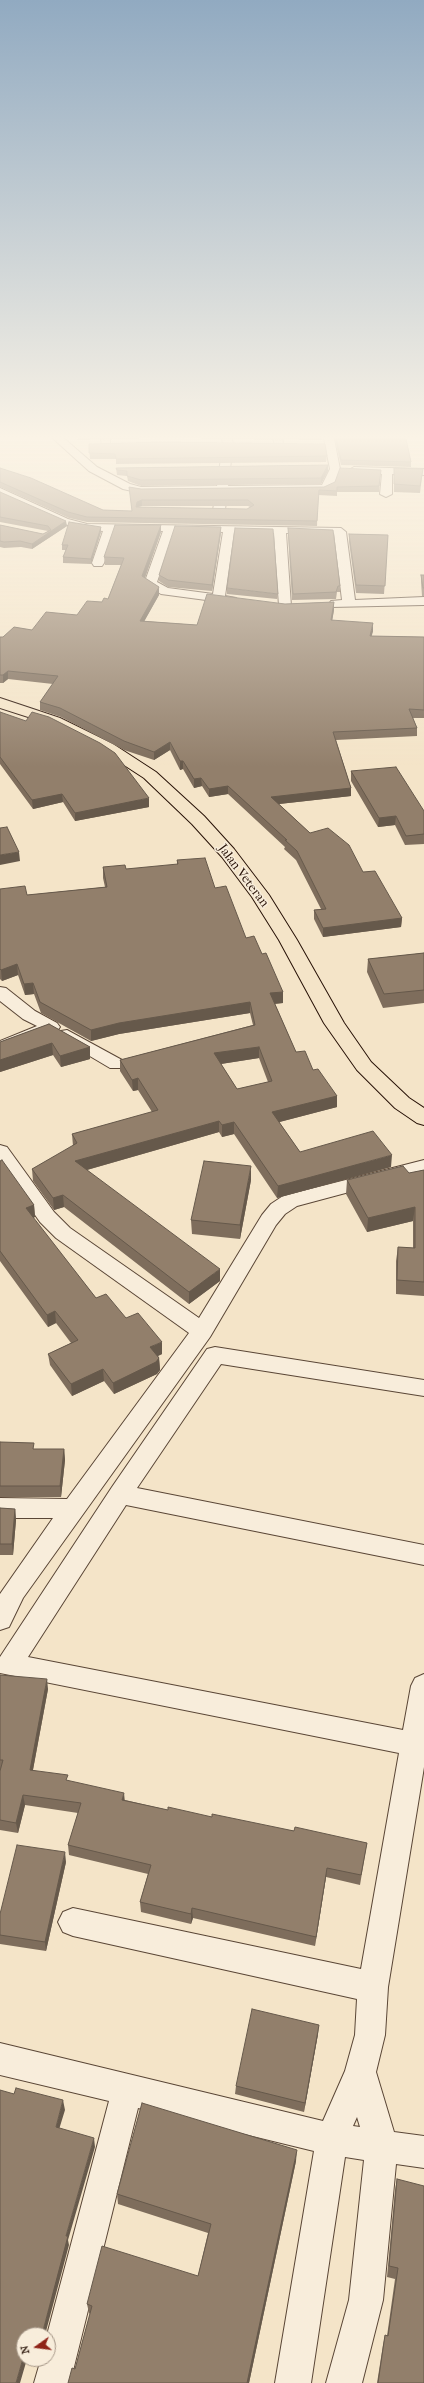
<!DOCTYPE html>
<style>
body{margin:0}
#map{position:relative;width:424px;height:2383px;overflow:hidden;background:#f4e4c8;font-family:"IM FELL French Canon",serif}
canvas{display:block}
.north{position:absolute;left:16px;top:2327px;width:40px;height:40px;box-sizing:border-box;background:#f8eddb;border:1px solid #a49586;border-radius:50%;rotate:256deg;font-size:11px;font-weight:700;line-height:16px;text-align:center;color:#271106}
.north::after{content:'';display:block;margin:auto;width:14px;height:18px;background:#8f2418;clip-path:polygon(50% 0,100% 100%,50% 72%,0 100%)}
</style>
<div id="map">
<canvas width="424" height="2383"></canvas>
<div class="north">N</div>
</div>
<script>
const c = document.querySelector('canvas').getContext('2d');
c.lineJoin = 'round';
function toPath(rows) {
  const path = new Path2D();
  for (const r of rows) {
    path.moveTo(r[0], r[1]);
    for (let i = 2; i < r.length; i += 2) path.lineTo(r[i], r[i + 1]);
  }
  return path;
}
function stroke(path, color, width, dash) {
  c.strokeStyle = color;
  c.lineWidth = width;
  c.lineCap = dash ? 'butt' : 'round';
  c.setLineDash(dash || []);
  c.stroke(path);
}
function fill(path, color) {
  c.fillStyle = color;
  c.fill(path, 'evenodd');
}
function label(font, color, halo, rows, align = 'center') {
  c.font = font + ' "IM FELL French Canon",serif';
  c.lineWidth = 3;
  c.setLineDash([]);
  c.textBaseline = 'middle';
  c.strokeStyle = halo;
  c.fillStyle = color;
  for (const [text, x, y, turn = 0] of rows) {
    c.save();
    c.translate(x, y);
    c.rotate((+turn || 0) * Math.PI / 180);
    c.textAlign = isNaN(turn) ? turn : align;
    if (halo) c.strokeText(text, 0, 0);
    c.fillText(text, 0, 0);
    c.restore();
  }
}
const street = toPath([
 [48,434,59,434,97,467,130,484,141,487,217,486,223,444,221,434,231,434,233,444,228,486,322,485,330,469,323,434,333,434,340,469,333,487,324,491,227,492,225,510,219,513,213,510,216,492,141,493,123,489,89,471,48,434],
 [100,434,110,434,110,446,102,446,100,434],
 [272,434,282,434,283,446,275,446,272,434],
 [354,467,424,469,424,475,392,474,392,494,386,497,380,494,382,474,350,472,349,470,354,467],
 [0,488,68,519,87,524,341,528,346,532,355,600,424,597,424,605,331,607,329,604,331,601,342,600,334,533,286,533,291,606,289,609,281,609,279,606,274,533,234,532,225,596,236,598,238,601,236,604,161,594,144,584,163,531,114,531,104,563,102,566,94,566,92,563,103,531,87,530,60,523,0,495,0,488],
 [174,531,223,532,213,594,168,588,157,582,174,531],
 [0,987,6,988,35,1011,57,1023,60,1027,57,1031,0,1053,0,1041,37,1026,23,1019,0,1001,0,987],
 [67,1030,122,1060,125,1064,122,1068,110,1068,61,1039,58,1035,61,1031,67,1030],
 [0,1145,7,1147,54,1212,70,1228,199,1318,262,1215,271,1204,283,1196,424,1160,424,1172,297,1206,285,1214,276,1225,210,1337,23,1598,9,1627,0,1630,0,1594,53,1518,0,1518,0,1498,67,1499,189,1333,56,1238,40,1222,0,1165,0,1145],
 [215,1347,424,1380,424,1396,221,1364,137,1488,424,1545,424,1565,126,1505,28,1657,403,1730,411,1686,415,1678,424,1674,424,1767,388,1987,385,2035,376,2072,394,2132,424,2136,424,2168,396,2164,383,2300,362,2383,326,2383,349,2300,364,2160,345,2157,311,2383,275,2383,314,2151,138,2108,70,2383,34,2383,41,2359,48,2359,47,2335,109,2101,0,2075,0,2043,323,2121,345,2071,355,2035,357,1999,73,1936,63,1932,58,1922,63,1912,73,1908,361,1969,399,1753,0,1673,0,1657,112,1487,207,1349,215,1347],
 [357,2117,360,2127,353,2126,357,2117]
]);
const highway = toPath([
 [0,698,60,718,113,744,156,772,204,816,234,849,269,895,297,940,344,1023,371,1062,409,1098,424,1108,424,1125,417,1123,395,1108,357,1070,324,1023,279,940,252,897,222,857,192,824,144,778,101,750,50,724,0,708,0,698]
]);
const wall = toPath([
 [61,434,322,434,322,440,160,438,78,440,77,437,65,437],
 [333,434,405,434,411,462,411,467,341,465],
 [89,444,327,456,326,462,116,464,116,459,90,459],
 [328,465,328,471,321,484,141,486,128,481,127,476,117,475,116,468],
 [0,468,103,510,132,511,129,487,141,489,324,487,381,470,379,492,337,492,337,496,318,495,317,526,87,522,69,518,0,487],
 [142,506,248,506,250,507,247,509,138,507],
 [394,468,423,469,420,493,394,492],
 [0,492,67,526,32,549,21,547,4,548,0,547,0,525,43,534,48,531,0,522],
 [161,525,161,532,145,578,159,587,159,595,144,621,197,625,285,604,334,602,334,610,332,620,373,631,371,636,424,637,424,718,413,718,417,728,417,736,336,740,351,788,351,796,279,804,310,833,363,872,402,918,401,927,323,937,314,919,314,910,321,909,296,860,284,849,285,847,228,794,209,797,202,786,194,788,183,769,180,770,170,750,154,760,124,750,61,717,40,710,40,702,53,684,8,679,3,683,0,683,0,637,3,637,32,630,77,615,108,599,121,565,105,565,104,557],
 [101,527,101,532,91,564,63,563,63,557,66,550,62,550,62,545],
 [221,527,221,533,212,591,168,587,159,581,159,575],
 [288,528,340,586,340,592,337,592,336,599,292,600,288,534],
 [349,534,388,535,384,594,356,593,349,542],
 [421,575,424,575,424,596,422,596,421,582],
 [227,588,278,594,277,599,227,594],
 [0,712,149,807,75,821,63,802,33,809,0,764],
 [351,771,424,811,424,844,405,845,395,825,378,827,351,781],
 [177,860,215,888,246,938,262,954,283,992,283,1003,275,1004,296,1052,337,1096,337,1107,279,1122,300,1152,391,1167,277,1198,234,1134,222,1137,219,1132,87,1170,220,1281,189,1304,64,1207,54,1210,33,1181,32,1169,73,1146,72,1134,152,1112,138,1090,133,1091,120,1071,120,1060,253,1025,250,1013,119,1034,91,1041,41,1013,34,994,25,995,18,975,2,981,0,979,0,889,27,895,105,887,103,878,103,867,126,869,177,865],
 [259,1058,268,1082,237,1089,221,1064],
 [424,953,424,1003,383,1008,367,972,368,959],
 [49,1024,90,1047,90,1059,61,1067,53,1055,0,1072,0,1042],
 [0,1161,34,1205,35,1217,33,1218,96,1298,126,1318,162,1354,158,1356,159,1358,160,1370,157,1374,114,1394,104,1381,72,1396,50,1365,48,1354,71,1343,56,1323,48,1327,0,1261],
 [424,1170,424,1296,396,1294,396,1261,398,1247,413,1248,413,1221,367,1232,346,1194,347,1180,409,1173],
 [251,1180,240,1239,192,1234,191,1220],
 [0,1442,34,1449,64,1449,65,1460,61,1497,0,1497],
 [0,1508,15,1509,16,1520,13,1555,0,1555],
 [0,1675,48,1689,33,1770,68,1781,125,1800,168,1810,367,1843,360,1885,326,1877,315,1946,193,1918,191,1924,141,1912,140,1902,148,1874,69,1855,68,1845,78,1813,25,1805,18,1833,0,1830],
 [66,1862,46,1951,0,1944,0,1914],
 [318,2034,304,2112,235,2094,236,2086],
 [296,2161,249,2383,75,2369,90,2314,89,2313,87,2304,198,2276,208,2233,118,2204,117,2194],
 [397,2179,424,2383,377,2383,383,2345,385,2335,387,2336,395,2279,387,2277,395,2190],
 [27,2359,41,2359,38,2362]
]);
const shadedWall = toPath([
 [328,465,328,471,321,484,321,478],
 [142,500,142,506,137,507,136,512,137,502],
 [66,521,67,526,32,549,32,544],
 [161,525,161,532,143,583,142,576],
 [101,527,101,532,91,564,91,559],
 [221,527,221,533,212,591,212,585],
 [159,587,159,595,140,629,140,621],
 [334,602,334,610,331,628,331,620],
 [373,623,373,631,370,643,370,636],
 [8,671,8,679,3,683,3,675],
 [170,742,170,750,154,760,154,752],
 [180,761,183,761,183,769,180,770],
 [201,778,202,786,194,788,194,779],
 [228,786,228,794,209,797,209,789],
 [351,788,351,796,270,805,271,797],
 [62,794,63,802,33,809,32,800],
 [149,798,149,807,75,821,75,813],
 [396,816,395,825,378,827,379,818],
 [19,852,20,861,0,865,0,855],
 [402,918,401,927,323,937,323,928],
 [17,964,18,975,2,981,1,970],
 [33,983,34,994,25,995,24,984],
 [283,992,283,1003,270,1004,270,993],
 [250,1002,250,1013,119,1034,91,1041,91,1030,119,1023],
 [52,1043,53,1055,0,1072,0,1060],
 [90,1047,90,1059,61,1067,60,1056],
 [259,1047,259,1058,214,1065,214,1053],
 [138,1078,138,1090,133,1091,132,1080],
 [337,1096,337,1107,272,1124,272,1112],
 [219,1121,219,1132,76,1173,75,1161],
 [234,1122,234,1134,222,1137,222,1125],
 [392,1155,391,1167,277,1198,278,1186],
 [251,1166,251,1180,240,1239,240,1225],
 [63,1195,64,1207,54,1210,53,1198],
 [34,1205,35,1217,27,1220,26,1208],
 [415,1207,413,1221,367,1232,368,1218],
 [220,1269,220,1281,189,1304,189,1292],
 [55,1311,56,1323,48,1327,47,1315],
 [162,1342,162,1354,151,1359,150,1347],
 [159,1358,160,1370,157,1374,114,1394,113,1383],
 [103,1369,104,1381,72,1396,71,1384],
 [64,1449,65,1460,61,1497,60,1486],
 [15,1509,16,1520,13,1555,12,1544],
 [47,1679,48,1689,31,1780,30,1770],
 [124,1793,125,1803,122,1800],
 [23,1795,25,1805,18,1833,16,1823],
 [65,1852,66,1862,46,1951,45,1942],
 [327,1868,326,1877,315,1946,316,1937],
 [192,1908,193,1918,191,1924,191,1914],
 [319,2025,318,2034,304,2112,305,2103],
 [63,2100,65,2110,57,2136,56,2127],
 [94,2138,95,2147,68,2240,69,2245,45,2335,42,2335,44,2327,66,2236],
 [297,2150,296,2161,249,2383,247,2383],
 [24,2355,24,2359,27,2359,20,2383,16,2383],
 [38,2359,41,2359,38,2362]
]);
const building = toPath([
 [77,434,322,434,322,436,160,434,77,436,77,434],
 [335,434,405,434,411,462,341,460,335,434],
 [160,442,325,444,327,456,116,459,115,454,89,453,89,444,160,442],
 [328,465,321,478,141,480,127,476,127,471,117,470,116,468,328,465],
 [0,468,31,478,103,510,132,511,129,487,141,489,324,487,335,482,340,468,381,470,379,486,337,487,337,491,319,490,317,521,87,517,68,512,0,482,0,468],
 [142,500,248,500,254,505,247,509,136,507,137,502,142,500],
 [394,468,423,469,420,486,394,484,394,468],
 [0,492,66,521,32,544,20,541,4,542,0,541,0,525,43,534,51,530,48,526,0,517,0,492],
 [69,522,101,527,91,559,63,557,68,545,62,545,69,522],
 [115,525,161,525,142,576,159,587,140,621,197,625,207,594,285,604,334,602,331,620,373,623,370,636,424,637,424,710,409,709,417,728,333,732,351,788,271,797,310,833,328,828,349,845,363,872,375,871,402,918,323,928,314,910,326,909,297,851,285,840,287,840,228,786,209,789,201,778,194,779,183,761,180,761,170,742,154,752,124,741,60,708,40,702,58,676,8,671,3,675,0,675,0,637,3,637,14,627,32,630,46,612,77,615,87,601,102,602,104,598,108,599,124,558,104,557,115,525],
 [175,526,221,527,212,585,168,580,159,575,175,526],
 [235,528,273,529,278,594,227,588,235,528],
 [288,528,333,530,340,586,338,586,336,592,293,594,288,528],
 [349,534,388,535,385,586,356,585,349,534],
 [421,575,424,575,424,588,423,588,421,575],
 [0,712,26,721,32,712,49,717,100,743,115,753,149,798,75,813,62,794,32,800,0,757,0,712],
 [396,767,424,811,424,834,406,836,396,816,379,818,351,771,396,767],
 [7,827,19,852,0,855,0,828,7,827],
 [205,858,215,888,226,886,246,938,254,936,262,954,266,953,283,992,270,993,296,1052,305,1051,313,1070,318,1069,337,1096,272,1112,300,1152,373,1131,392,1155,278,1186,234,1122,222,1125,219,1121,75,1161,220,1269,189,1292,63,1195,53,1198,32,1169,77,1143,72,1134,158,1110,138,1078,132,1080,120,1060,255,1025,250,1002,119,1023,91,1030,40,1002,33,983,24,984,17,964,1,970,0,969,0,889,25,886,27,895,107,887,103,867,125,865,126,869,178,864,177,860,205,858],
 [259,1047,272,1081,237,1089,214,1053,259,1047],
 [424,953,424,990,384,994,368,959,424,953],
 [49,1024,90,1047,60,1056,52,1043,0,1060,0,1042,49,1024],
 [2,1160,34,1205,26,1208,96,1298,106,1294,126,1318,138,1313,162,1342,150,1347,159,1358,156,1362,113,1383,103,1369,71,1384,48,1354,78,1340,55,1311,47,1315,0,1251,0,1161,2,1160],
 [204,1161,251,1166,240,1225,191,1220,204,1161],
 [403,1166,409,1173,424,1170,424,1282,397,1280,398,1247,415,1248,415,1207,368,1218,347,1180,403,1166],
 [0,1442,34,1443,33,1449,64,1449,60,1486,0,1486,0,1442],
 [0,1508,15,1509,12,1544,0,1544,0,1508],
 [0,1675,47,1679,30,1770,68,1775,66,1780,124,1793,122,1800,168,1810,168,1807,212,1817,212,1814,294,1831,295,1827,367,1843,361,1875,327,1868,316,1937,192,1908,191,1914,140,1902,151,1865,68,1845,81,1803,23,1795,16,1823,0,1820,0,1771,3,1760,0,1760,0,1675],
 [17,1845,65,1852,45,1942,0,1935,0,1914,17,1845],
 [252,2009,319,2025,305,2103,236,2086,252,2009],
 [16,2088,63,2100,56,2127,94,2138,66,2236,68,2236,44,2327,42,2335,24,2335,24,2355,16,2383,0,2383,0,2090,14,2094,16,2088],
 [142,2103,297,2150,247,2383,68,2383,72,2368,75,2369,92,2306,87,2304,102,2246,198,2276,211,2224,117,2194,142,2103],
 [397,2179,424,2186,424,2383,378,2383,385,2335,388,2336,398,2268,389,2266,397,2179]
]);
const streetNames = [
 ["Jalan Veteran",243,876,53]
];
stroke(street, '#5a4636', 2);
stroke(highway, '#271106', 2);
fill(street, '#f8eddb');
fill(highway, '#f4e4c8');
fill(wall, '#7e6d5c');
fill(shadedWall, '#66594b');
fill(building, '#927f6b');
stroke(building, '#66594b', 1);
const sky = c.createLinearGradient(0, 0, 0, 767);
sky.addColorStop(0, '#91aac1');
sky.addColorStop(0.57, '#faf3e6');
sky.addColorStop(1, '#faf3e600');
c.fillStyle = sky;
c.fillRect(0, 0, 424, 767);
label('13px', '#271106', '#f8eddb', streetNames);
</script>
